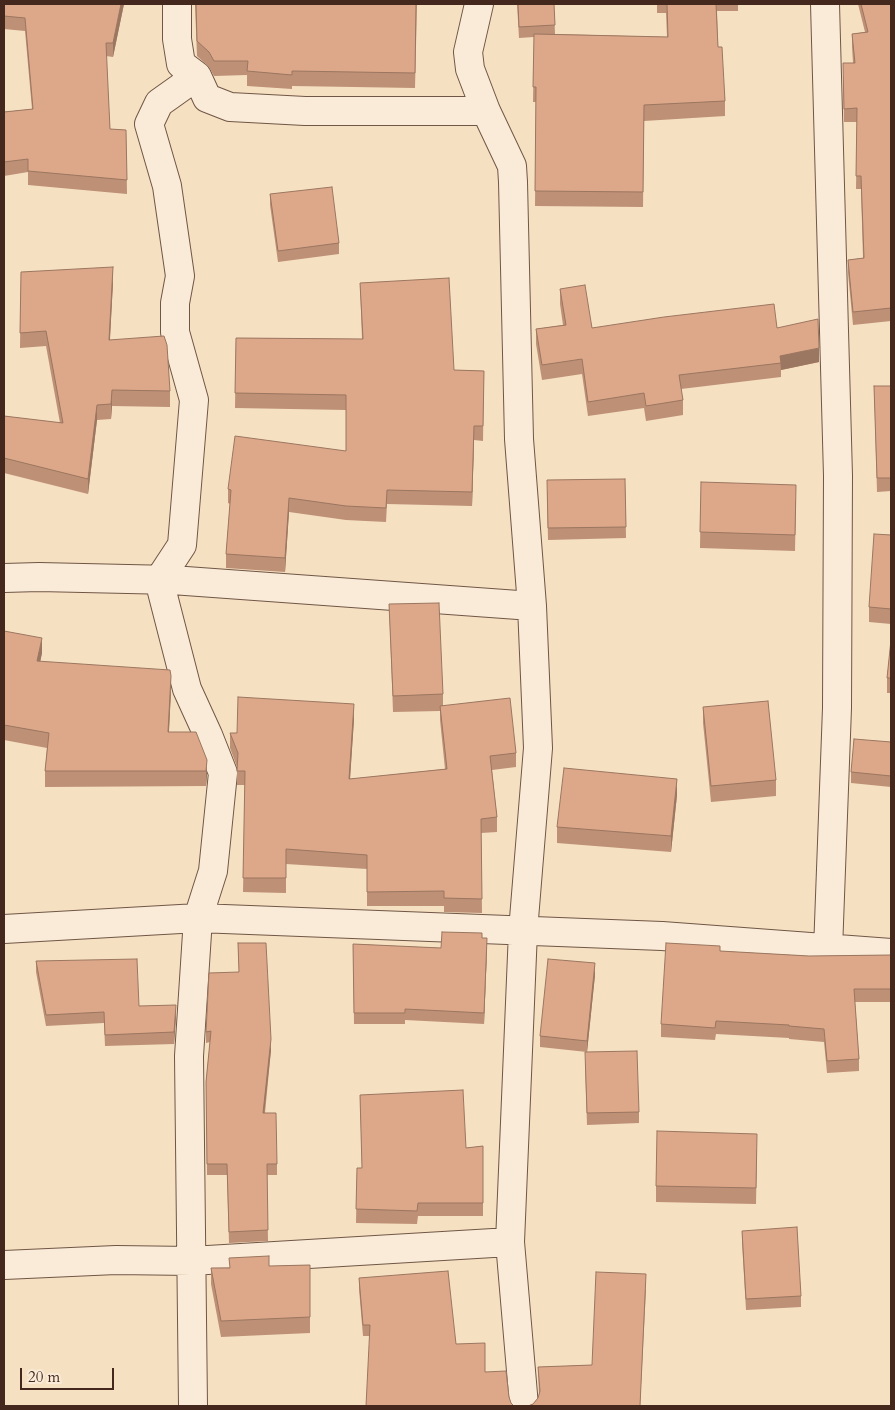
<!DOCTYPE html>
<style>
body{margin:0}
#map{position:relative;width:895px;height:1410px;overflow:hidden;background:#f6e0c2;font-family:Cardo,serif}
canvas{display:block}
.frame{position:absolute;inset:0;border:5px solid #44281d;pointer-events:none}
.scale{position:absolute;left:20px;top:1368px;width:94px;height:22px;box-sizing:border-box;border:2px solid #44281d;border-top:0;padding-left:6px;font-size:15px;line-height:18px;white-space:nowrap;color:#44281d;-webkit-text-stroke:4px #f9ebd7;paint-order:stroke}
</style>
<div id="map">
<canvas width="895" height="1410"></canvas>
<div class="frame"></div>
<div class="scale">20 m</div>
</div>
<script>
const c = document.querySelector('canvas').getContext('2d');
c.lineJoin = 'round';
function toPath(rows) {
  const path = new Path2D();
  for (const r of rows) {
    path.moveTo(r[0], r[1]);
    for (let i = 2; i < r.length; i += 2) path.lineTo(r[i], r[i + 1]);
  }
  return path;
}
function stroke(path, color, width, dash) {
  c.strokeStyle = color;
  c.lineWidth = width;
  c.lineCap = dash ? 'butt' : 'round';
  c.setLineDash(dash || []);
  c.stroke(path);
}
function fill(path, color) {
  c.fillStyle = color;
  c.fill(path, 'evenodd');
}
const minor = toPath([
 [177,4,177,39,181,64,197,76,207,98,230,107,305,111,486,111],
 [479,4,468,52,470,69,486,111,512,166,513,182,519,439,532,606,538,748,523,931,510,1242,524,1406],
 [825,4,838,476,837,708,828,950],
 [4,578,39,577,172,580,532,606],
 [4,929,198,918,662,936,891,953],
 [4,1265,116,1260,191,1261,510,1242],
 [193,1406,189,1056,198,918,213,871,223,773,208,735,187,689,159,580,182,545,194,400,175,332,175,303,180,276,167,186,149,124,159,103,197,76]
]);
const wall = toPath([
 [4,4,124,4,113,57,106,56,110,129,126,130,127,194,28,185,28,172,4,176,4,112,32,109,25,31,4,29],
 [195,4,417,4,415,88,292,86,292,89,247,86,247,75,214,76,209,67,197,56],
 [517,4,554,4,555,34,667,37,666,13,657,13,657,4,738,4,738,11,717,11,718,47,725,101,725,116,644,121,643,207,535,206,536,102,533,102,534,37,519,38],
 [858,4,891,4,891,321,853,325,848,273,848,260,863,258,861,189,856,189,857,122,844,122,843,77,853,63,852,47,852,34,865,32],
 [270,194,339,243,339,254,278,262,270,205],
 [21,272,113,282,110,340,170,391,170,407,112,406,111,419,97,420,88,494,4,473,4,416,60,423,46,346,20,348],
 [360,283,454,370,484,371,483,441,474,440,472,506,387,504,386,522,346,520,289,512,285,572,226,568,226,554,230,504,228,503,228,489,346,451,346,410,235,408,236,338,362,339],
 [560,289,592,328,777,328,819,362,781,370,781,377,681,389,683,400,683,415,646,421,644,408,588,416,582,374,542,380,536,344,536,329,563,325,560,304],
 [874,386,891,386,891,491,877,492],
 [625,479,626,538,548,540,547,491],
 [701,482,796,501,795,551,700,548],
 [891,535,891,624,869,622,869,607],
 [389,604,443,694,443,706,516,753,516,767,492,770,497,817,497,832,481,833,482,913,444,912,444,906,367,906,367,869,286,864,286,893,243,892,245,785,237,785,237,767,230,748,230,733,237,733,354,719,350,779,445,769,440,720,440,711,393,712],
 [4,631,42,653,40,662,171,691,169,732,196,732,207,775,206,786,45,787,45,771,47,748,4,740],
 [891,640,891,693,887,693,887,678],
 [703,707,776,780,776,796,711,802,703,723],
 [891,742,891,787,851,783,851,772],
 [677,795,671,852,557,843,557,827],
 [238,943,271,1050,265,1113,277,1164,277,1175,267,1175,268,1241,229,1243,227,1175,207,1175,206,1082,210,1042,206,1043,206,1032,239,972],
 [353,944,441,948,487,949,484,1024,405,1020,405,1024,354,1024],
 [720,951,809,956,891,955,891,1002,855,1002,859,1059,859,1071,827,1073,824,1042,789,1039,789,1038,716,1034,715,1040,661,1037,661,1024],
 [36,961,139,1006,176,1016,174,1044,105,1046,104,1023,46,1026,36,972],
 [595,975,587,1052,540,1047,540,1036],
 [585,1063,639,1112,639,1123,587,1125],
 [360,1095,466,1148,483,1146,483,1216,418,1216,417,1224,356,1223,357,1168,362,1168],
 [757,1150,756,1204,656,1202,656,1186],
 [742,1231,801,1296,801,1307,746,1310,742,1242],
 [310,1265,310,1333,221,1337,211,1284,211,1268],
 [359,1278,456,1344,485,1372,509,1397,511,1403,369,1336,363,1336,359,1289],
 [646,1289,640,1406,528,1406,533,1404,538,1398,539,1395,538,1367,592,1365]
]);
const shadedWall = toPath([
 [121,4,124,4,113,57,113,43],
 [113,267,113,282,109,355,109,340],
 [819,348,819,362,781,370,780,356],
 [112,390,112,406,111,419,111,404],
 [97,405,97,420,88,494,88,479],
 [474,426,474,440,472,506,472,492],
 [289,498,289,512,285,572,285,558],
 [42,638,42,653,37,677,37,661],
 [171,676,171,691,168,748,168,732],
 [354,704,354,719,349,794,349,779],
 [207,760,207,775,206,786,206,771],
 [677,779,677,795,671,852,671,836],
 [487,938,487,949,484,1024,484,1013],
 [595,963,595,975,587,1052,587,1041],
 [176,1005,176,1016,174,1044,174,1032],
 [271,1039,271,1050,263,1124,263,1113]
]);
const building = toPath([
 [4,4,121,4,113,43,106,43,110,129,126,130,127,180,28,171,28,159,4,162,4,112,33,109,25,18,4,16,4,4],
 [196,4,416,4,415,73,292,71,292,75,247,71,248,61,214,61,209,52,197,41,196,4],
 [518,4,554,4,555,25,519,27,518,4],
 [667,4,716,4,718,47,722,47,725,101,644,105,643,192,535,191,536,87,533,87,534,34,668,37,667,4],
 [861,4,891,4,891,308,853,312,848,260,864,258,861,176,856,176,857,108,844,109,843,63,855,63,852,34,868,32,861,4],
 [332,187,339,243,278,251,270,194,332,187],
 [113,267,109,340,164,336,167,345,170,391,112,390,111,404,97,405,88,479,4,458,4,416,63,423,46,331,20,333,21,272,113,267],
 [449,278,454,370,484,371,483,426,474,426,472,492,387,490,386,508,346,506,289,498,285,558,226,554,231,490,228,489,235,436,346,451,346,395,235,393,236,338,363,339,360,283,449,278],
 [585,285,592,328,664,317,774,304,777,328,818,319,819,348,780,356,781,363,679,375,683,400,646,406,644,393,588,402,582,359,542,365,536,329,566,325,560,289,585,285],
 [874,386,891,386,891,478,877,478,874,386],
 [625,479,626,527,548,528,547,480,625,479],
 [701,482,796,485,795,535,700,532,701,482],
 [874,534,891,535,891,609,869,607,874,534],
 [439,603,443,694,393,696,389,604,439,603],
 [4,631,42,638,37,661,170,670,171,676,168,732,196,732,207,760,206,771,45,771,49,733,4,725,4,631],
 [891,640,891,678,887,678,891,640],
 [238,697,354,704,349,779,447,769,440,706,510,698,516,753,490,756,497,817,481,819,482,899,444,898,444,891,367,892,367,855,286,849,286,878,243,878,245,771,237,771,238,753,230,733,237,733,238,697],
 [768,701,776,780,711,786,703,707,768,701],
 [854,739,891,742,891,776,851,772,854,739],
 [564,768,677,779,671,836,557,827,564,768],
 [442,932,482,933,482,938,487,938,484,1013,405,1009,405,1013,354,1013,353,944,441,948,442,932],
 [238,943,266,943,271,1039,263,1113,276,1113,277,1164,267,1164,268,1230,229,1232,227,1164,207,1164,206,1082,211,1031,206,1032,209,973,239,972,238,943],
 [666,943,720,946,720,951,809,956,891,955,891,989,854,989,859,1059,827,1061,824,1029,789,1026,789,1025,716,1021,715,1028,661,1024,666,943],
 [137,959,139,1006,176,1005,174,1032,105,1035,104,1012,46,1015,36,961,137,959],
 [548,959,595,963,587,1041,540,1036,548,959],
 [637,1051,639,1112,587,1113,585,1052,637,1051],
 [463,1090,466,1148,483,1146,483,1203,418,1203,417,1211,356,1209,357,1168,362,1168,360,1095,463,1090],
 [657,1131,757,1134,756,1188,656,1186,657,1131],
 [797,1227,801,1296,746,1299,742,1231,797,1227],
 [269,1256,269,1266,310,1265,310,1317,221,1321,211,1268,230,1268,229,1258,269,1256],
 [448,1271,456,1344,485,1343,485,1372,506,1371,509,1397,511,1403,514,1406,366,1406,370,1325,363,1325,359,1278,448,1271],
 [596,1272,646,1274,640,1406,528,1406,533,1404,538,1398,540,1391,538,1367,592,1365,596,1272]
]);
stroke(minor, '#705646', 30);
stroke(minor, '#f9ebd7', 28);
fill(wall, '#be9076');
fill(shadedWall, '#9b7660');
fill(building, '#dda889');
stroke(building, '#9b7660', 1);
</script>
